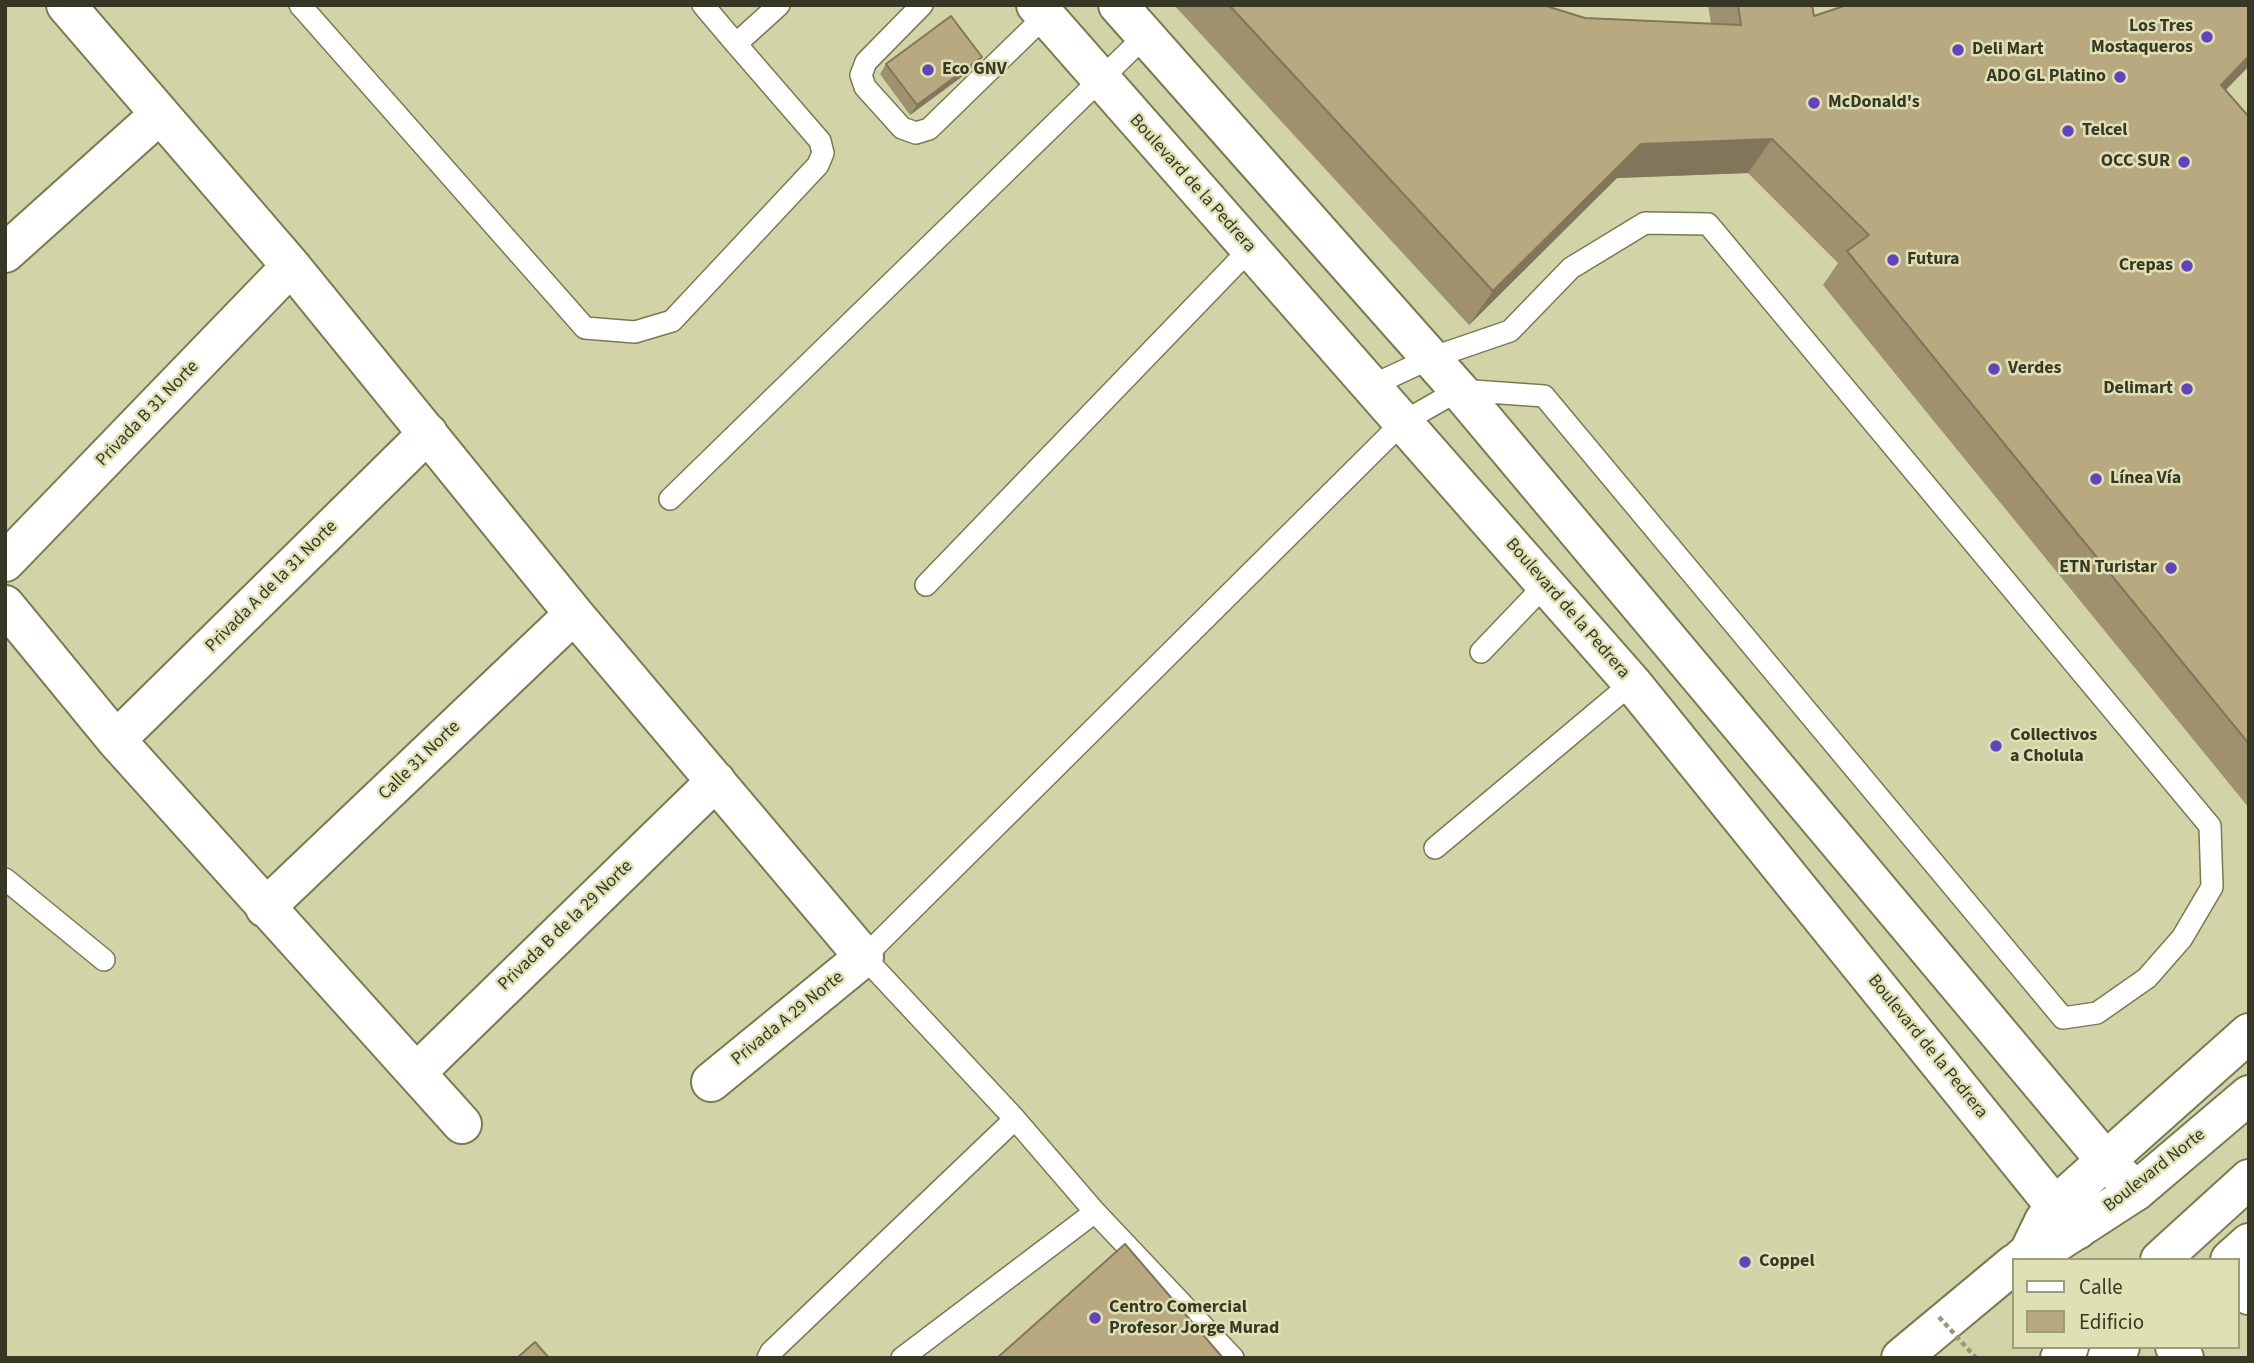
<!DOCTYPE html>
<meta charset="utf-8">
<style>
body{margin:0}
#map{position:relative;width:2254px;height:1363px;overflow:hidden;background:#d2d4a8;font-family:"Source Sans 3",sans-serif}
canvas{display:block}
.frame{position:absolute;inset:0;border:7px solid #363725;pointer-events:none}
.legend{position:absolute;left:2012px;top:1258px;width:228px;height:91px;box-sizing:border-box;background:#dfe1b4;border:2px solid #9b9d7b;margin:0;padding:9px 12px;list-style:none;font-size:21px;color:#363725}
.legend li{display:flex;align-items:center;gap:14px;height:35px}
.legend b{width:35px;border:2px solid #9b9d7b}
</style>
<div id="map">
<canvas width="2254" height="1363"></canvas>
<div class="frame"></div>
<ul class="legend">
<li><b style="height:9px;background:#fff"></b>Calle</li>
<li><b style="height:19px;background:#b9a980"></b>Edificio</li>
</ul>
</div>
<script>
const c = document.querySelector('canvas').getContext('2d');
c.lineJoin = 'round';
function toPath(rows) {
  const path = new Path2D();
  for (const r of rows) {
    path.moveTo(r[0], r[1]);
    for (let i = 2; i < r.length; i += 2) path.lineTo(r[i], r[i + 1]);
  }
  return path;
}
function stroke(path, color, width, dash) {
  c.strokeStyle = color;
  c.lineWidth = width;
  c.lineCap = dash ? 'butt' : 'round';
  c.setLineDash(dash || []);
  c.stroke(path);
}
function fill(path, color) {
  c.fillStyle = color;
  c.fill(path, 'evenodd');
}
function label(font, color, halo, rows, align = 'center') {
  c.font = font + ' "Source Sans 3",sans-serif';
  c.lineWidth = 5;
  c.setLineDash([]);
  c.textBaseline = 'middle';
  c.strokeStyle = halo;
  c.fillStyle = color;
  for (const [text, x, y, turn = 0] of rows) {
    c.save();
    c.translate(x, y);
    c.rotate((+turn || 0) * Math.PI / 180);
    c.textAlign = isNaN(turn) ? turn : align;
    if (halo) c.strokeText(text, 0, 0);
    c.fillText(text, 0, 0);
    c.restore();
  }
}
const service = toPath([
 [300,5,585,328,635,332,672,321,818,165,823,153,820,141,736,44,779,5],
 [703,5,736,44],
 [922,5,866,62,861,75,865,87,902,128,916,133,929,129,1045,16],
 [670,499,1145,36],
 [926,585,1250,249],
 [1481,652,1545,585],
 [1435,848,1632,683],
 [5,879,104,960],
 [1015,1119,864,957,1403,422,1459,390,1544,396,2063,1018,2097,1013,2147,978,2182,938,2212,887,2210,826,1708,224,1645,223,1571,268,1510,331,1431,358,1371,386],
 [768,1358,771,1352,1015,1119,1095,1212,1233,1358],
 [902,1358,1095,1212]
]);
const minor = toPath([
 [66,5,291,266,574,614,864,957,711,1082],
 [5,253,160,114],
 [5,562,291,266],
 [5,605,116,740,462,1124],
 [116,740,428,433],
 [265,908,574,614],
 [417,1072,716,781]
]);
const tertiary = toPath([
 [1036,5,1632,683,2055,1206,2077,1230],
 [1118,5,1459,390,2106,1161,2136,1191],
 [2238,1282,2249,1295],
 [2175,1347,2184,1358]
]);
const secondary = toPath([
 [2029,1252,2059,1241,2136,1191,2249,1095],
 [2230,1260,2249,1243],
 [2107,1358,2120,1347]
]);
const primary = toPath([
 [2020,1260,2029,1252,2044,1221,2055,1206,2249,1033],
 [2160,1260,2249,1179],
 [1901,1358,2014,1264],
 [2060,1358,2069,1347]
]);
const pathBridge = toPath([
 [1939,1317,1976,1358]
]);
const wall = toPath([
 [1174,5,1543,5,1585,18,1711,24,1708,5,1812,5,1814,16,2249,5,2249,66,2225,90,2249,117,2249,808,1823,285,1838,263,1748,173,1617,178,1469,325],
 [982,57,975,67,910,115,880,74,886,64]
]);
const shadedWall = toPath([
 [2249,56,2249,66,2197,120,2221,85],
 [982,57,975,67,910,115,917,105],
 [1772,139,1748,173,1617,178,1469,325,1493,291,1641,144]
]);
const building = toPath([
 [1229,5,1543,5,1585,18,1741,25,1738,5,1812,5,1814,16,1847,5,2249,5,2249,56,2221,85,2249,117,2249,744,1847,251,1869,235,1772,139,1641,144,1493,291,1229,5],
 [951,16,982,57,917,105,886,64,951,16],
 [1125,1244,1223,1358,997,1358,1125,1244],
 [535,1342,549,1358,517,1358,535,1342]
]);
const markers = [
 [2207,37,7,"#6243bb"],
 [1958,50,7,"#6243bb"],
 [928,70,7,"#6243bb"],
 [2120,77,7,"#6243bb"],
 [1814,103,7,"#6243bb"],
 [2068,131,7,"#6243bb"],
 [2184,162,7,"#6243bb"],
 [1893,260,7,"#6243bb"],
 [2187,266,7,"#6243bb"],
 [1994,369,7,"#6243bb"],
 [2187,389,7,"#6243bb"],
 [2096,479,7,"#6243bb"],
 [2171,568,7,"#6243bb"],
 [1996,746,7,"#6243bb"],
 [1745,1262,7,"#6243bb"],
 [1095,1318,7,"#6243bb"]
];
const poiNames = [
 ["Los Tres",2193,27,"right"],
 ["Mostaqueros",2193,48,"right"],
 ["Deli Mart",1972,50],
 ["Eco GNV",942,70],
 ["ADO GL Platino",2106,77,"right"],
 ["McDonald's",1828,103],
 ["Telcel",2082,131],
 ["OCC SUR",2170,162,"right"],
 ["Futura",1907,260],
 ["Crepas",2173,266,"right"],
 ["Verdes",2008,369],
 ["Delimart",2173,389,"right"],
 ["Línea Vía",2110,479],
 ["ETN Turistar",2157,568,"right"],
 ["Collectivos",2010,736],
 ["a Cholula",2010,757],
 ["Coppel",1759,1262],
 ["Centro Comercial",1109,1308],
 ["Profesor Jorge Murad",1109,1329]
];
const streetNames = [
 ["Boulevard de la Pedrera",1192,184,48],
 ["Privada B 31 Norte",148,414,-46],
 ["Privada A de la 31 Norte",272,587,-45],
 ["Boulevard de la Pedrera",1567,609,49],
 ["Calle 31 Norte",420,761,-44],
 ["Privada B de la 29 Norte",566,926,-44],
 ["Privada A 29 Norte",788,1019,-39],
 ["Boulevard de la Pedrera",1927,1047,51],
 ["Boulevard Norte",2155,1171,-38]
];
stroke(service, '#787a51', 24);
stroke(minor, '#787a51', 42);
stroke(tertiary, '#787a51', 42);
stroke(secondary, '#787a51', 42);
stroke(primary, '#787a51', 42);
stroke(service, '#fff', 21);
stroke(minor, '#fff', 38);
stroke(tertiary, '#fff', 38);
stroke(secondary, '#fff', 38);
stroke(primary, '#fff', 38);
stroke(pathBridge, '#969876', 4.5, [5, 3.5]);
fill(wall, '#9f916e');
fill(shadedWall, '#82765a');
fill(building, '#b9a980');
stroke(building, '#82765a', 2);
for (const [x, y, r, color] of markers) {
  const dot = new Path2D();
  dot.arc(x, y, r, 0, 2 * Math.PI);
  c.fillStyle = color;
  c.fill(dot);
  stroke(dot, '#dfe1b4', 2.5);
}
label('bold 18px', '#363725', '#dfe1b4', poiNames, 'left');
label('18px', '#363725', '#dfe1b4', streetNames);
</script>
